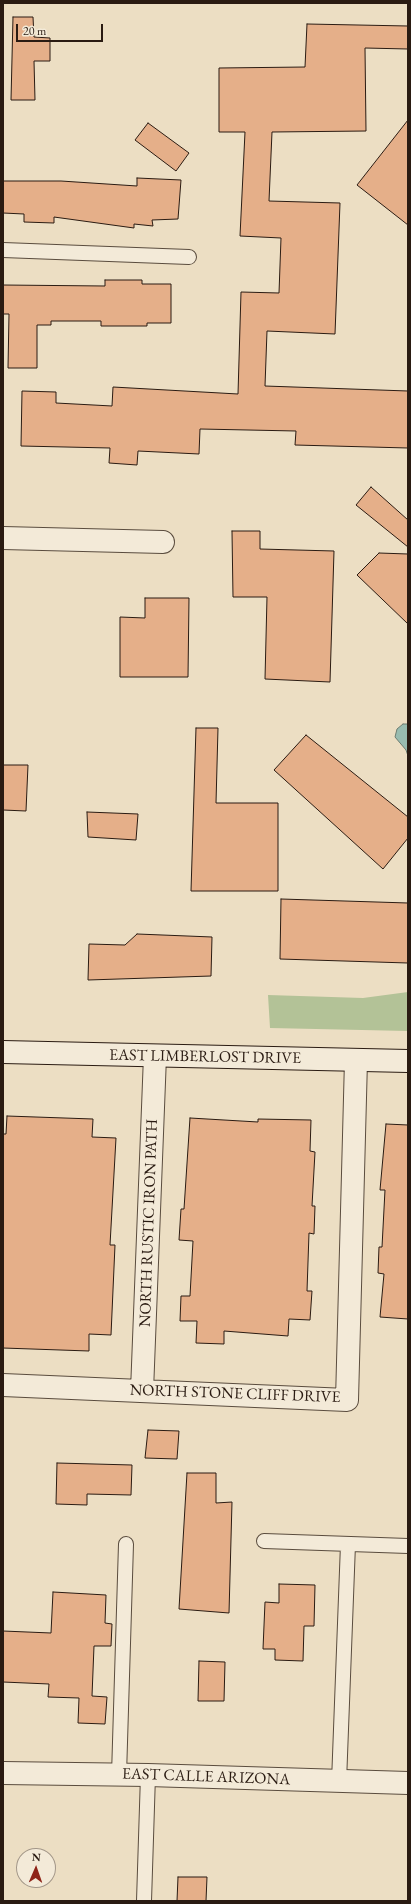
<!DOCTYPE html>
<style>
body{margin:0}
#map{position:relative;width:411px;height:1904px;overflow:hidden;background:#ecdec3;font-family:"EB Garamond",serif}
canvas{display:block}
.frame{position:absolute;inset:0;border:4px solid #2a1b12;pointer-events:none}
.north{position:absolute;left:16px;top:1848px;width:40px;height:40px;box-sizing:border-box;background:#f3ead8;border:1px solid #a39789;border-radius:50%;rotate:2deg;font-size:11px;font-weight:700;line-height:16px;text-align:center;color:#2a1b12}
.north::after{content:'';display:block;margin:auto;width:14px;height:18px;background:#8f2418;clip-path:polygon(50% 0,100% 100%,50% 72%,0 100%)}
.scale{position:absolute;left:16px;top:24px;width:87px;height:18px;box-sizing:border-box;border:2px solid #2a1b12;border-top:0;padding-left:5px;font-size:12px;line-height:14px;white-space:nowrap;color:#2a1b12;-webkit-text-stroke:3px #f3ead8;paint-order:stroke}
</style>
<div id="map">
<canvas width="411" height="1904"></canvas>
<div class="frame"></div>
<div class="north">N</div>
<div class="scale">20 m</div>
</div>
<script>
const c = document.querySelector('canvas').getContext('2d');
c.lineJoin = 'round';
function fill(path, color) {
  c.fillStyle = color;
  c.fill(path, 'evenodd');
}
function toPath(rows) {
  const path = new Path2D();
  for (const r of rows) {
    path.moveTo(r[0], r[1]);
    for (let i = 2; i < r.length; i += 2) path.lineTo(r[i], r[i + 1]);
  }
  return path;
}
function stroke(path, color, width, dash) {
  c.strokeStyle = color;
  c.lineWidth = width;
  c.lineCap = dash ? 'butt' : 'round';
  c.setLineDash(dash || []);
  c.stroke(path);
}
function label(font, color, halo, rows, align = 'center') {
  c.font = font + ' "EB Garamond",serif';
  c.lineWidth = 3;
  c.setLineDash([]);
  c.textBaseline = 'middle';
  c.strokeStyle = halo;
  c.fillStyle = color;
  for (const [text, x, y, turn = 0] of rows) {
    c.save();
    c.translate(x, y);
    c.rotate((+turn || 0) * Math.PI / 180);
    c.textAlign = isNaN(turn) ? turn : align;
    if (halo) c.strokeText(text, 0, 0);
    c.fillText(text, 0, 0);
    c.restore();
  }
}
const green = toPath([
 [408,992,408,1031,270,1028,268,995,363,998]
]);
const water = toPath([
 [403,724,408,724,408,756,406,750,395,737,397,729,403,724]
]);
const building = toPath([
 [13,17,33,17,34,37,50,38,50,61,34,61,35,100,11,100,13,17],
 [307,24,408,26,408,49,365,48,366,131,272,132,269,201,340,203,335,334,267,331,265,386,408,391,408,448,295,445,296,431,200,429,199,454,138,451,137,465,109,463,110,448,21,446,22,391,56,392,56,403,112,406,113,387,238,394,241,292,279,293,281,238,240,236,245,132,219,132,219,68,305,67,307,24],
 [408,120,408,225,357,185,408,120],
 [148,123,189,153,176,171,135,140,148,123],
 [137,178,181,180,178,219,152,220,153,226,134,224,134,228,54,217,54,223,24,222,24,214,3,213,3,181,61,181,137,186,137,178],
 [105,280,142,280,142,284,171,284,171,323,147,323,147,326,101,326,101,321,51,321,51,325,37,325,37,368,8,368,9,314,3,314,3,285,105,286,105,280],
 [371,487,408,520,408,547,356,505,371,487],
 [232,531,260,531,260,549,334,551,330,682,265,679,267,597,233,597,232,531],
 [379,553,408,554,408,624,357,575,379,553],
 [145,598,189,598,188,677,120,677,120,617,145,618,145,598],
 [196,728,218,728,216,803,278,803,278,891,191,891,196,728],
 [306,735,408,817,408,838,383,869,274,770,306,735],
 [3,765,28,765,26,811,3,810,3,765],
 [87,812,138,814,136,840,88,837,87,812],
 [281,899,408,903,408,963,280,959,281,899],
 [137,934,212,937,211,976,88,980,89,944,125,945,137,934],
 [7,1116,93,1119,92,1137,116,1138,110,1245,115,1245,111,1335,89,1334,89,1351,3,1348,3,1134,6,1134,7,1116],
 [190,1118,258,1122,258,1119,311,1120,310,1151,315,1152,312,1206,315,1206,314,1234,309,1233,307,1291,312,1291,310,1320,289,1319,288,1336,224,1331,224,1344,196,1343,197,1321,180,1321,181,1296,190,1296,193,1241,179,1240,181,1209,184,1209,190,1118],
 [386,1124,408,1125,408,1319,380,1317,384,1274,378,1273,379,1247,382,1247,385,1190,380,1190,386,1124],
 [148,1430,179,1431,177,1459,145,1458,148,1430],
 [57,1463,132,1465,131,1495,87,1494,87,1505,56,1504,57,1463],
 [187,1473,216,1473,216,1503,232,1502,229,1613,179,1609,187,1473],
 [279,1584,315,1585,314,1626,304,1626,303,1661,275,1660,275,1649,263,1649,265,1602,279,1603,279,1584],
 [53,1592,106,1595,105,1623,112,1624,111,1646,94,1646,92,1696,107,1697,105,1724,78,1723,79,1698,48,1697,49,1684,3,1682,3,1631,51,1633,53,1592],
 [199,1661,225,1662,224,1701,198,1701,199,1661],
 [178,1877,207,1877,206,1901,177,1901,178,1877]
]);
const lane = toPath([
 [3,250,189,257],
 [264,1541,408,1546],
 [119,1775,126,1544],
 [339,1782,348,1544],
 [144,1901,148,1775]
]);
const street = toPath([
 [3,538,163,542],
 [3,1385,347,1400,356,1060],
 [142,1391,155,1056],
 [3,1773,148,1775,408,1783]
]);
const secondary = toPath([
 [3,1052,408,1061]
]);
const streetNames = [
 ["EAST LIMBERLOST DRIVE",205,1057,1],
 ["NORTH RUSTIC IRON PATH",149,1223,-88],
 ["NORTH STONE CLIFF DRIVE",235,1394,2],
 ["EAST CALLE ARIZONA",206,1777,2]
];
fill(green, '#b3c297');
fill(water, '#99bcb0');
stroke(water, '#6d7c71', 1);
fill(building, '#e5af89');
stroke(building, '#2a1b12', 1);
stroke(lane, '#5a4c3e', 16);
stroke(street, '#5a4c3e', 24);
stroke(secondary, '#2a1b12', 24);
stroke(lane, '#f3ead8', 14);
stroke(street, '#f3ead8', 22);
stroke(secondary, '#f3ead8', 22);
label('16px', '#2a1b12', '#f3ead8', streetNames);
</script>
